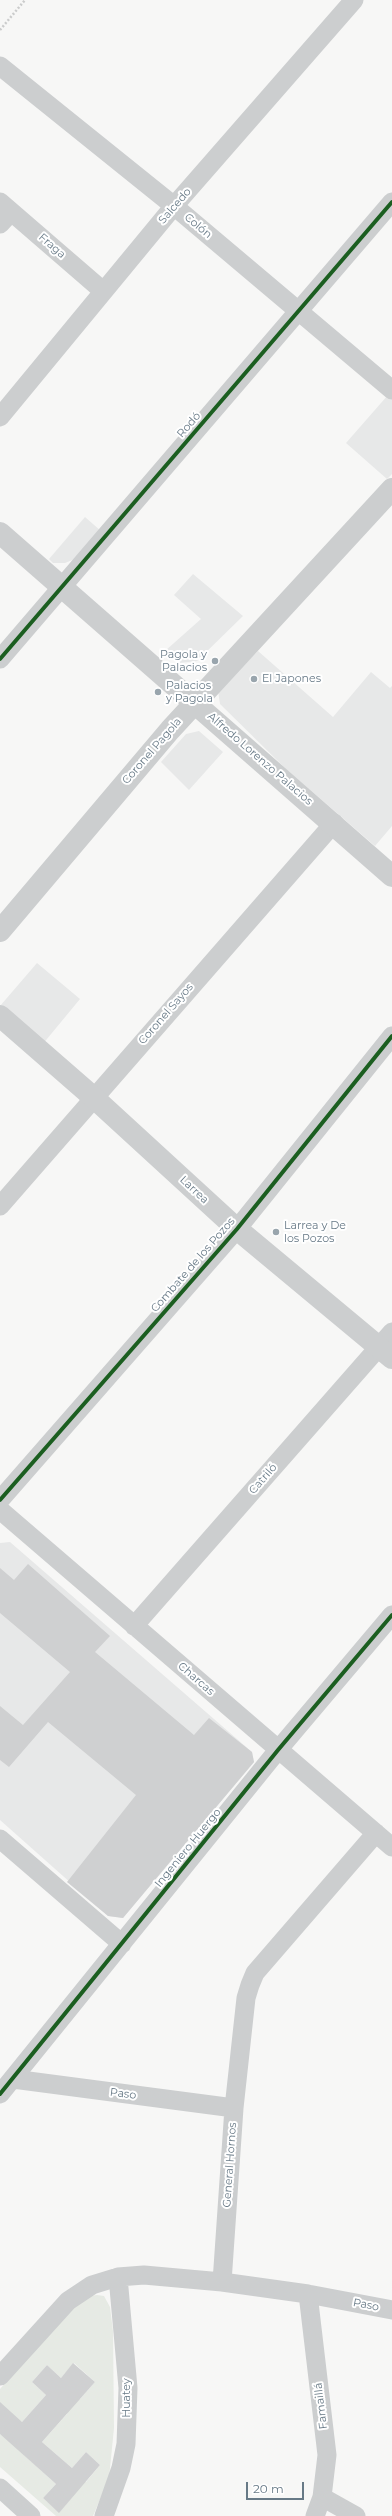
<!DOCTYPE html>
<meta charset="utf-8">
<style>
body{margin:0}
#map{position:relative;width:392px;height:2516px;overflow:hidden;background:#f7f7f6;font-family:Montserrat,sans-serif}
canvas{display:block}
.scale{position:absolute;left:246px;top:2482px;width:58px;height:18px;box-sizing:border-box;border:2px solid #677986;border-top:0;padding-left:5px;font-size:12px;line-height:14px;white-space:nowrap;color:#677986;-webkit-text-stroke:3px #fff;paint-order:stroke}
</style>
<div id="map">
<canvas width="392" height="2516"></canvas>
<div class="scale">20 m</div>
</div>
<script>
const c = document.querySelector('canvas').getContext('2d');
c.lineJoin = 'round';
function fill(path, color) {
  c.fillStyle = color;
  c.fill(path, 'evenodd');
}
function toPath(rows) {
  const path = new Path2D();
  for (const r of rows) {
    path.moveTo(r[0], r[1]);
    for (let i = 2; i < r.length; i += 2) path.lineTo(r[i], r[i + 1]);
  }
  return path;
}
function stroke(path, color, width, dash) {
  c.strokeStyle = color;
  c.lineWidth = width;
  c.lineCap = dash ? 'butt' : 'round';
  c.setLineDash(dash || []);
  c.stroke(path);
}
function label(font, color, halo, rows, align = 'center') {
  c.font = font + ' Montserrat,sans-serif';
  c.lineWidth = 4;
  c.setLineDash([]);
  c.textBaseline = 'middle';
  c.strokeStyle = halo;
  c.fillStyle = color;
  for (const [text, x, y, turn = 0] of rows) {
    c.save();
    c.translate(x, y);
    c.rotate((+turn || 0) * Math.PI / 180);
    c.textAlign = isNaN(turn) ? turn : align;
    if (halo) c.strokeText(text, 0, 0);
    c.fillText(text, 0, 0);
    c.restore();
  }
}
const built = toPath([
 [388,395,392,399,392,474,387,479,346,443],
 [85,517,101,531,77,558,65,563,53,563,49,559],
 [193,574,243,616,197,661,179,663,165,651,201,619,174,595],
 [258,651,333,717,371,672,390,688,392,686,392,826,375,846,286,769,220,704,218,691],
 [199,731,223,752,189,790,161,762,186,734],
 [37,963,80,999,42,1045,0,1006],
 [10,1542,252,1752,254,1762,123,1918,108,1916,0,1820,0,1543]
]);
const green = toPath([
 [97,2295,104,2296,110,2307,113,2331,114,2428,109,2478,93,2516,56,2516,0,2467,0,2434,35,2442,24,2455,56,2484,43,2498,59,2512,73,2496,77,2474,86,2482,100,2465,86,2452,72,2468,42,2442,67,2414,69,2389,80,2399,95,2382,74,2363,61,2378,47,2365,32,2382,46,2395,22,2422,0,2415,0,2389,81,2297]
]);
const building = toPath([
 [28,1564,110,1636,95,1652,194,1735,209,1718,252,1752,254,1762,123,1918,108,1916,67,1882,136,1795,48,1722,9,1767,0,1760,0,1706,23,1725,70,1672,0,1613,0,1568,14,1580],
 [73,2363,95,2382,42,2442,72,2468,86,2452,100,2465,59,2513,43,2498,56,2484,0,2434,0,2402,22,2422,46,2395,32,2382,47,2365,61,2378]
]);
const path = toPath([
 [0,30,25,0]
]);
const minor = toPath([
 [0,66,174,206,392,390],
 [0,202,103,291],
 [0,224,11,212],
 [0,417,174,206,354,0],
 [0,659,392,202],
 [0,1206,334,823],
 [0,1500,237,1229,392,1036],
 [0,1510,392,1847],
 [134,1626,392,1332],
 [0,1839,122,1944],
 [13,2079,234,2108],
 [0,2094,278,1750,392,1615],
 [222,2282,234,2108,246,1998,250,1985,255,1973,376,1833],
 [308,2294,327,2455,322,2497,315,2516],
 [0,2376,68,2301,92,2285,118,2277,144,2275,222,2282,308,2294,392,2310],
 [0,2488,31,2516],
 [322,2497,356,2516],
 [104,2516,121,2468,126,2444,128,2388,118,2277]
]);
const tertiary = toPath([
 [0,533,392,876],
 [0,931,170,730,392,489],
 [0,1016,93,1097,237,1229,392,1358]
]);
const cycleway = toPath([
 [0,659,392,202],
 [0,1500,237,1229,392,1036],
 [0,2094,278,1750,392,1615]
]);
const markers = [
 [215,661,4,"#99a5ad"],
 [254,679,4,"#99a5ad"],
 [158,692,4,"#99a5ad"],
 [276,1232,4,"#99a5ad"]
];
const streetNames = [
 ["Salcedo",175,206,-49],
 ["Colón",198,226,40],
 ["Fraga",52,246,41],
 ["Rodó",189,425,-49],
 ["Coronel Pagola",152,751,-49],
 ["Alfredo Lorenzo Palacios",260,759,41],
 ["Coronel Sayos",166,1014,-49],
 ["Larrea",194,1190,43],
 ["Combate de los Pozos",193,1265,-49],
 ["Catriló",263,1479,-49],
 ["Charcas",196,1679,41],
 ["Ingeniero Huergo",188,1848,-51],
 ["Paso",123,2094,7],
 ["General Hornos",230,2165,-86],
 ["Paso",366,2305,11],
 ["Huatey",127,2398,-90],
 ["Famaillá",321,2406,-97]
];
const poiNames = [
 ["Pagola y",207,655,"right"],
 ["Palacios",207,668,"right"],
 ["El Japones",262,679],
 ["Palacios",166,686],
 ["y Pagola",166,699],
 ["Larrea y De",284,1226],
 ["los Pozos",284,1239]
];
fill(built, '#e7e8e8');
fill(green, '#e6eae4');
fill(building, '#cfd0d1');
stroke(path, '#cbcccc', 2.5, [2, 2]);
stroke(minor, '#cccecf', 19);
stroke(tertiary, '#cccecf', 22);
stroke(cycleway, '#1b5e20', 4);
for (const [x, y, r, color] of markers) {
  const dot = new Path2D();
  dot.arc(x, y, r, 0, 2 * Math.PI);
  c.fillStyle = color;
  c.fill(dot);
  stroke(dot, '#fff', 1.5);
}
label('11px', '#677986', '#fff', streetNames);
label('11px', '#677986', '#fff', poiNames, 'left');
</script>
